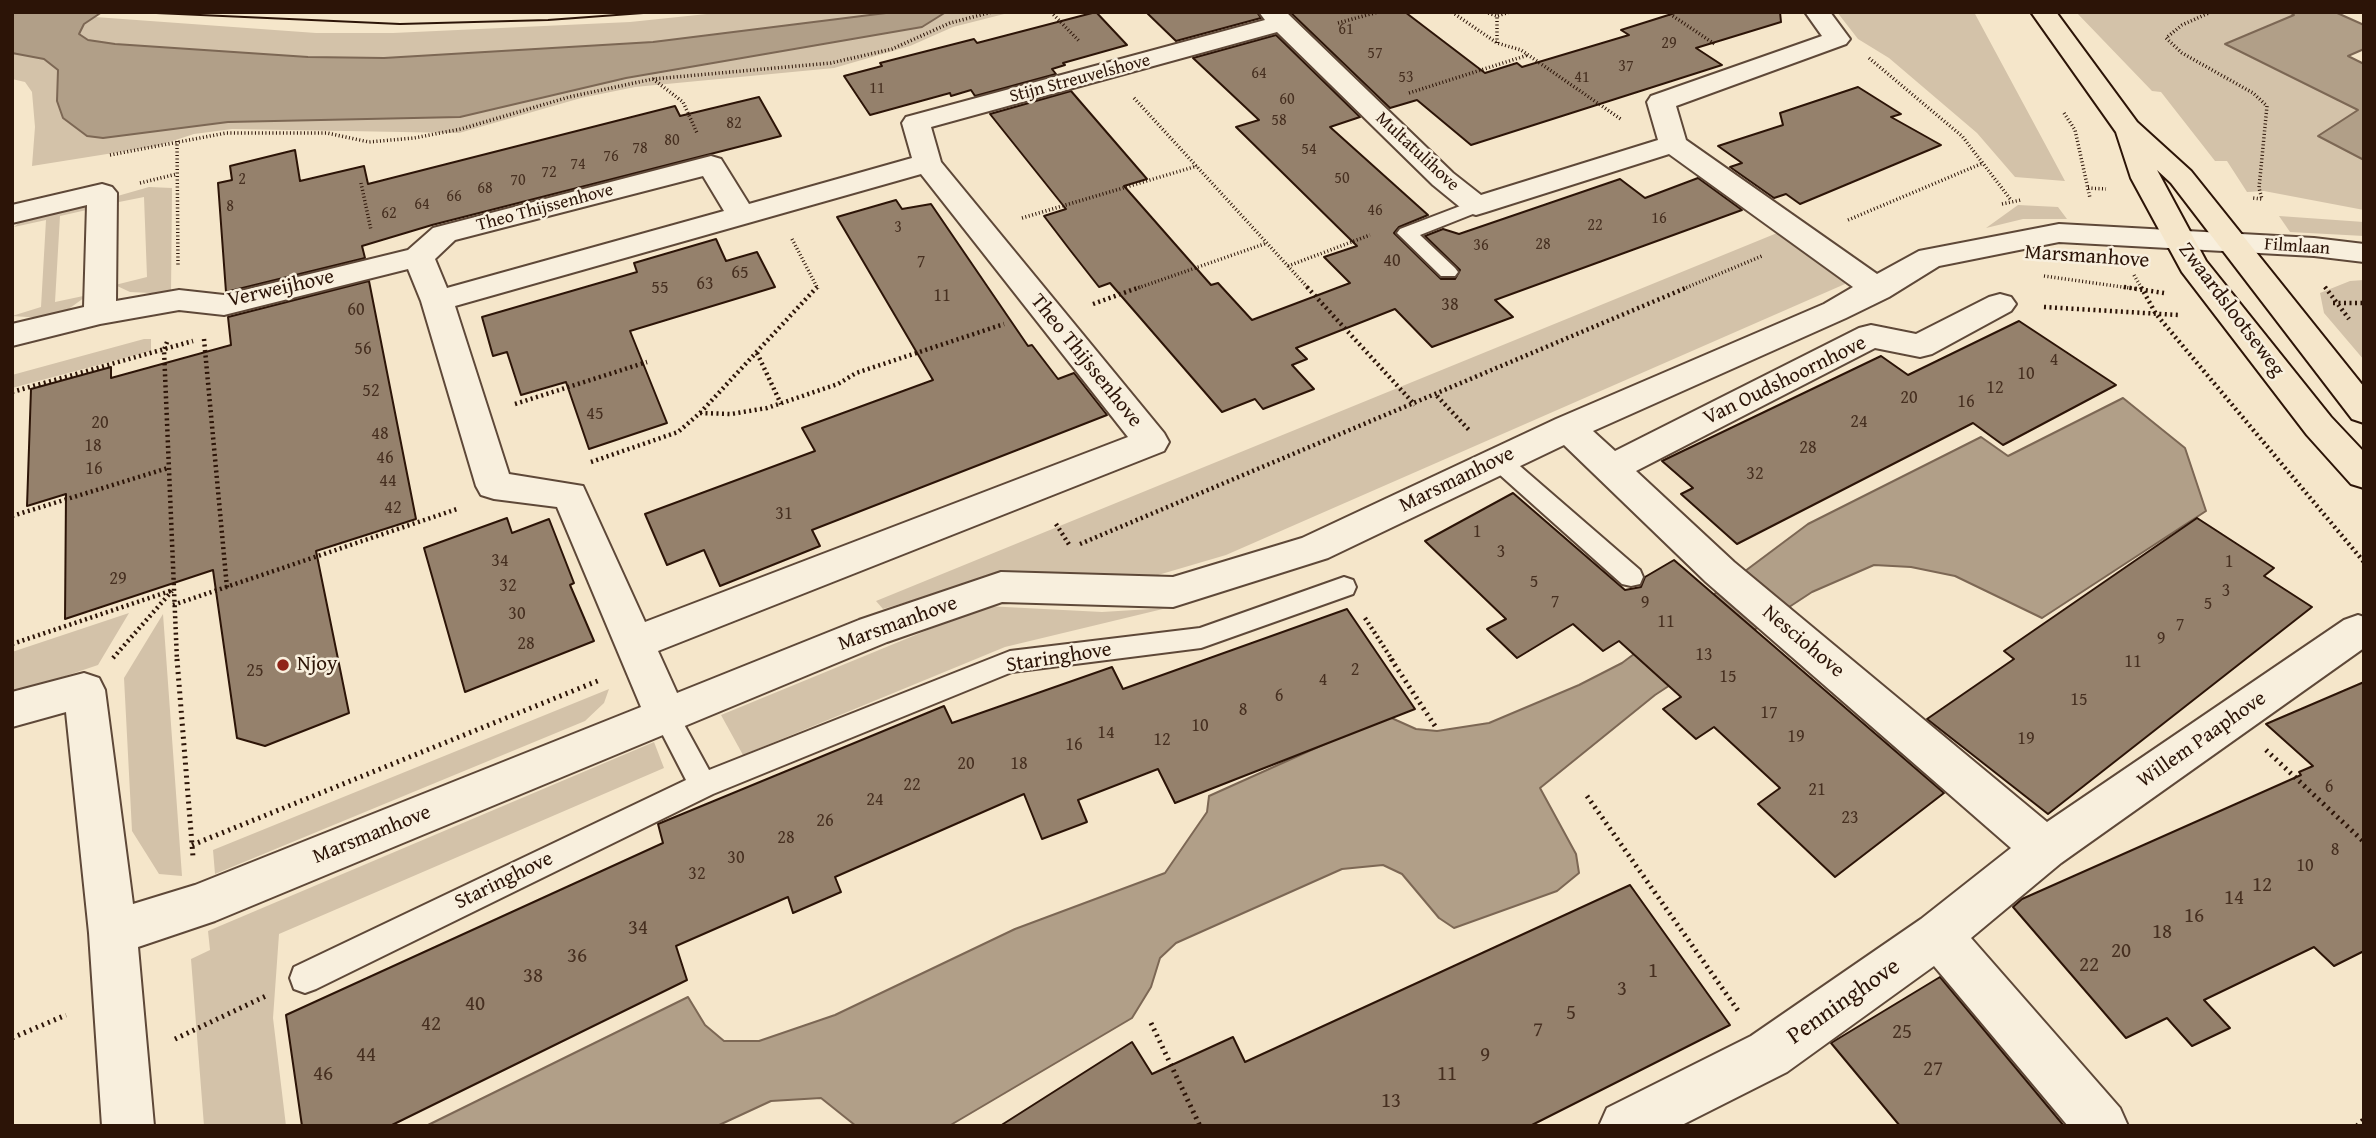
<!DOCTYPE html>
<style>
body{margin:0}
#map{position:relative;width:2376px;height:1138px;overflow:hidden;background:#f5e6ca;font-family:"Gentium Book Plus",serif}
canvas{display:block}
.frame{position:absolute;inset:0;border:14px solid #2c1407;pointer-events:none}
</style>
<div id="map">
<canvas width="2376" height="1138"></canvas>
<div class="frame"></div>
</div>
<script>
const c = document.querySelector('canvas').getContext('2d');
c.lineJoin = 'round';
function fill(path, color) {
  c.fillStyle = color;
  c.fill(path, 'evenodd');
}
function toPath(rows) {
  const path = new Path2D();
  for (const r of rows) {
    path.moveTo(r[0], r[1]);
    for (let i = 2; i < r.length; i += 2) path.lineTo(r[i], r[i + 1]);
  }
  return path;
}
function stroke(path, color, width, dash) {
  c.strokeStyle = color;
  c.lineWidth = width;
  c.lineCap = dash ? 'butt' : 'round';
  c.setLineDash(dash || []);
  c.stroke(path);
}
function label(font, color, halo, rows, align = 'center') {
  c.font = font + ' "Gentium Book Plus",serif';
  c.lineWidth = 5;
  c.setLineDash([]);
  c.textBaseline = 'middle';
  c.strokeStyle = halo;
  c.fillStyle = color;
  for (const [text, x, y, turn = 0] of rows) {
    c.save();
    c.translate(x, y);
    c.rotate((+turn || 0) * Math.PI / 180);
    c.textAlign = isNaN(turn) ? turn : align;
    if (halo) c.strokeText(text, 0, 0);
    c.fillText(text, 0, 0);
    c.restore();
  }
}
const green = toPath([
 [726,12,894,12,653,42,384,58,308,57,115,44,88,40,79,34,84,24,95,17,316,33,393,33,630,22],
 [946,12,1012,12,953,27,910,46,834,68,635,87,581,98,459,133,232,129,194,134,157,146,32,166,35,127,32,92,25,82,12,79,12,53,44,59,58,70,57,101,102,138,228,122,460,117,626,78,922,27],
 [1837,12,1974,12,2065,181,2015,177,1977,133,1889,58,1858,39],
 [2076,12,2289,12,2295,15,2225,45,2359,110,2319,136,2364,160,2364,210,2264,191,2247,192,2227,161,2215,161,2161,92,2152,91],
 [149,187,172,188,171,294,130,292,115,285,147,277,144,197,114,203,114,197],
 [76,205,91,209,60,216,55,302,88,295,63,313,43,318,12,316,41,307,46,220,14,227,24,218],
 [2018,205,2058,207,2067,219,2023,219,1986,228],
 [2279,216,2364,222,2364,236,2290,232],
 [1782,231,1842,272,1845,284,1226,555,1141,580,1006,573,883,609,876,601],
 [2364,280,2364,360,2324,313,2320,293,2350,281],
 [144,339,151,339,151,351,12,388,12,375],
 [986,606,1102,612,1167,608,1005,647,743,755,721,715],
 [129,613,98,665,12,694,12,652],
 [163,614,182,876,159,874,132,831,124,678],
 [609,689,604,703,585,721,215,874,213,850],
 [654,742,664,768,279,934,273,1018,286,1126,204,1126,191,959,210,950,208,931]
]);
const water = toPath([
 [12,12,102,12,84,24,79,34,88,40,115,44,308,57,384,58,653,42,894,12,946,12,922,27,626,78,460,117,228,122,103,138,87,136,63,118,57,101,58,70,44,59,12,53,12,12],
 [2289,12,2335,12,2364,25,2364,49,2348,56,2364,64,2364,160,2318,136,2358,110,2225,44,2294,15,2289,12],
 [2123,398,2185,448,2206,511,2042,618,1955,576,1911,567,1874,565,1812,592,1655,695,1540,788,1576,854,1579,873,1557,891,1454,928,1439,918,1402,874,1383,865,1342,869,1176,943,1160,958,1151,987,1132,1018,949,1126,856,1126,821,1098,771,1101,717,1126,426,1126,688,997,705,1025,724,1041,759,1041,835,1015,1015,929,1165,873,1207,812,1209,796,1387,716,1416,729,1437,731,1489,723,1579,685,1622,663,1808,524,1981,437,2008,456,2123,398]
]);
const building = toPath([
 [1096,12,1127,45,1063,63,1065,65,1052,69,1056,74,975,96,971,90,951,96,950,93,870,115,844,76,882,66,880,63,974,39,977,43,1096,12],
 [1146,12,1257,12,1261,18,1176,41,1146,12],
 [1290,12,1405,12,1485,73,1517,63,1522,67,1629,35,1621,30,1678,12,1780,12,1781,22,1696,48,1722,65,1471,145,1417,100,1390,108,1290,12],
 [1276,35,1360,117,1330,127,1428,215,1399,227,1394,233,1441,279,1455,279,1460,270,1425,236,1443,229,1459,234,1620,179,1645,198,1698,178,1742,210,1495,300,1513,317,1432,347,1395,309,1296,348,1307,359,1292,365,1314,389,1263,409,1255,399,1222,412,1110,283,1099,287,1070,250,1044,216,1066,209,990,114,1071,91,1147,179,1124,186,1211,285,1218,283,1252,320,1350,283,1324,257,1357,246,1236,127,1259,120,1193,58,1276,35],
 [1858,87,1901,114,1891,117,1941,145,1800,204,1786,194,1774,198,1730,167,1742,163,1718,146,1783,125,1780,113,1858,87],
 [759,97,781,136,432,225,362,246,365,258,226,292,218,183,232,180,230,166,295,150,300,181,364,166,368,184,675,106,680,116,759,97],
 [896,200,902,209,931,204,1028,346,1032,345,1058,379,1074,373,1107,415,812,530,820,546,720,586,704,550,667,565,645,514,815,451,802,428,933,380,837,217,896,200],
 [716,239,726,261,757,252,775,287,630,331,667,423,589,449,566,382,521,395,507,352,493,356,482,317,637,272,634,263,716,239],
 [369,281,416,519,316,551,349,713,265,746,237,738,213,570,65,619,66,494,27,506,31,389,111,367,111,378,231,345,228,317,369,281],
 [2019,321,2116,385,2003,445,1973,423,1737,544,1681,494,1693,488,1662,461,1881,356,1908,375,2019,321],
 [1513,493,1625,590,1641,587,1645,577,1674,560,1944,793,1835,877,1758,804,1780,788,1714,727,1696,739,1663,709,1681,697,1619,641,1603,651,1573,624,1517,658,1487,629,1506,619,1425,541,1513,493],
 [507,518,512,533,549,519,574,583,570,585,594,641,465,692,424,548,507,518],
 [2197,518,2274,568,2264,576,2312,607,2048,814,1927,719,2014,659,2004,651,2197,518],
 [1347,609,1415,709,1175,803,1158,769,1078,800,1087,822,1042,839,1024,794,835,877,841,892,793,913,788,897,676,946,687,980,390,1126,302,1126,286,1015,663,843,658,824,944,706,952,723,1112,667,1123,689,1347,609],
 [2364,682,2364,951,2334,966,2314,947,2204,1000,2230,1028,2192,1046,2167,1018,2126,1038,2013,907,2022,899,2301,775,2299,772,2313,766,2266,724,2364,682],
 [1630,885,1730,1025,1530,1126,1000,1126,1132,1042,1152,1074,1233,1037,1245,1062,1630,885],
 [1940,977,2064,1126,1900,1126,1831,1043,1940,977]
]);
const pathFar2 = toPath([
 [1051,12,1080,42],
 [1452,12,1497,43,1521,50,1622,120],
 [1485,12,1497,16],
 [1667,12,1716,45],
 [2211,12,2182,25,2166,38,2182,53,2253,93,2267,106,2259,188,2262,199,2253,198],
 [1338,23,1378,12],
 [1497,43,1497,16,1510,12],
 [1869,58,1962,136,2011,200],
 [653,79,683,102,697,133],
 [1409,93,1528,55],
 [1134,98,1309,289],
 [2064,113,2075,130,2090,198],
 [177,141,178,265],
 [110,155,226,133,327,133,369,142,414,138,461,129,569,97,653,79,831,63,892,49,950,23,992,12],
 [140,183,177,174],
 [361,183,371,230],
 [2088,188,2106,189],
 [2002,204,2021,200],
 [1022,218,1197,166],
 [1848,220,1983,163],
 [792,239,818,289],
 [1288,266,1370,235],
 [2134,275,2142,289],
 [2044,276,2137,289],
 [2325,287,2327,289],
 [1135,289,1267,243],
 [1683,289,1762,256]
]);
const pathFar1 = toPath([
 [1307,287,1415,405],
 [2124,287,2164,293],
 [2141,287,2156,314,2364,562],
 [2325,287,2349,319],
 [2333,303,2364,303],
 [1093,304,1140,287],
 [2044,307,2178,315],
 [204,339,227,588],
 [167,342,164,350,177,661],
 [757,353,781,404],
 [12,392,193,341],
 [1437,396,1470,431],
 [515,404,647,362],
 [700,413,731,414,767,408,838,384,856,373,1004,324],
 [591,462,678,432,700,413,817,287],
 [12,516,168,468],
 [1056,524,1070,546],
 [1080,544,1688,287],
 [173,605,457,509],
 [1365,618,1393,661],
 [12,644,173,590],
 [113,658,172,591]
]);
const path = toPath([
 [177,659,193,857],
 [1391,659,1437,729],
 [2266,750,2364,842],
 [1587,796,1739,1012],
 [192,845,600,680],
 [1151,1023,1200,1126],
 [12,1038,66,1015],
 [175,1039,268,995],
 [2357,1126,2364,1119]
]);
const lane = toPath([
 [1476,200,1483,202,1485,206,1483,210,1420,235,1455,268,1458,272,1455,276,1441,276,1397,233,1400,229,1476,200],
 [1498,452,1506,454,1640,570,1643,577,1640,584,1631,586,1622,584,1490,466,1487,460,1490,454,1498,452],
 [1344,577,1353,580,1356,587,1353,594,1201,648,1012,672,713,794,316,989,305,993,294,989,290,978,294,967,686,780,653,716,657,708,666,705,675,708,709,770,1010,651,1200,628,1344,577]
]);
const street = toPath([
 [1259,12,1286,12,1453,173,1481,195,1658,140,1647,102,1651,96,1822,36,1805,12,1830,12,1850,39,1846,44,1676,106,1686,140,1877,274,1919,251,2059,224,2314,238,2364,244,2364,262,2314,256,2059,242,1939,266,1889,297,1846,318,1593,431,1615,451,1859,328,1871,325,1916,334,1989,297,2000,294,2011,297,2016,304,2011,311,1932,354,1920,357,1875,348,1636,471,1734,562,2047,822,2344,620,2358,615,2364,617,2364,648,2061,863,1971,938,2120,1108,2128,1126,2068,1126,1934,966,1787,1072,1680,1126,1599,1126,1607,1108,1751,1036,1921,919,2011,848,1706,582,1564,445,1328,558,1173,607,1002,602,887,642,215,921,138,947,154,1126,102,1126,89,933,66,712,12,727,12,692,84,673,99,678,105,690,133,904,195,885,641,707,557,507,494,499,481,495,476,486,421,301,408,269,224,315,179,310,100,324,12,346,12,324,84,307,87,205,12,223,12,205,102,184,112,187,117,193,116,301,179,290,224,295,408,250,433,228,711,156,721,159,749,204,912,158,902,123,906,117,1265,20,1259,12],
 [1277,32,1433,185,1466,212,1476,215,1486,212,1669,154,1853,287,1824,304,1556,419,1302,538,1173,577,1001,572,859,620,677,693,658,651,1164,451,1169,442,1164,433,941,162,931,127,1277,32],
 [921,174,1128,437,645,622,583,486,509,474,455,306,921,174],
 [703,176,724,211,447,288,435,259,455,240,703,176]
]);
const primary = toPath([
 [2031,12,2056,12,2137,122,2191,171,2364,387,2364,423,2352,419,2171,183,2157,170,2206,261,2331,417,2364,452,2364,488,2351,484,2307,435,2182,272,2131,178,2116,132,2031,12]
]);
const tram = toPath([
 [134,12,400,24,548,20,657,12]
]);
const markers = [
 [283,665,7,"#8f2418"]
];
const farNumbernames = [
 ["61",1346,30],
 ["29",1669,44],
 ["57",1375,54],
 ["37",1626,67],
 ["64",1259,74],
 ["53",1406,78],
 ["41",1582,78],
 ["11",877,89],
 ["60",1287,100],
 ["58",1279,121],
 ["82",734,124],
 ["80",672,141],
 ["78",640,149],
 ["54",1309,150],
 ["76",611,157],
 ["74",578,165],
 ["72",549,173],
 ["50",1342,179],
 ["2",242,180],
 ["70",518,181],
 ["68",485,189],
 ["66",454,197],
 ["64",422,205],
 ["8",230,207],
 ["46",1375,211],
 ["62",389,214],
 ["16",1659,219],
 ["22",1595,226],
 ["3",898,228],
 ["28",1543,245],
 ["36",1481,246]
];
const farStreetnames = [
 ["Stijn Streuvelshove",1080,79,-15],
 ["Multatulihove",1417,152,43],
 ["Theo Thijssenhove",545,208,-15],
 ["Filmlaan",2297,247,4]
];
const numberNames = [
 ["40",1392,261],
 ["7",921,262],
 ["65",740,273],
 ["63",705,284],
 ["55",660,288],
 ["11",942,296],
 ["38",1450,305],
 ["60",356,310],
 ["56",363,349],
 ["4",2054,360],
 ["10",2026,374],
 ["12",1995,388],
 ["52",371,391],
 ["20",1909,398],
 ["16",1966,402],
 ["45",595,414],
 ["24",1859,422],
 ["20",100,423],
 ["48",380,434],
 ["18",93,446],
 ["28",1808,448],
 ["46",385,458],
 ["16",94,469],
 ["32",1755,474],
 ["44",388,481],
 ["42",393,508],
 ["31",784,514],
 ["1",1477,532],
 ["3",1501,552],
 ["34",500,561],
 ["1",2229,562],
 ["29",118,579],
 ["5",1534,582],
 ["32",508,586],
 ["3",2226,591],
 ["7",1555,602],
 ["9",1645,603],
 ["5",2208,604],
 ["30",517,614],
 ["11",1666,622],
 ["7",2180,625],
 ["9",2161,639],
 ["28",526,644],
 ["13",1704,655],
 ["11",2133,662],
 ["2",1355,670],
 ["25",255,671],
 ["15",1728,677],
 ["4",1323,680],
 ["6",1279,696],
 ["15",2079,700],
 ["8",1243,710],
 ["17",1769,713],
 ["10",1200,726],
 ["14",1106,733],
 ["19",1796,737],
 ["19",2026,739],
 ["12",1162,740],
 ["16",1074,745],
 ["20",966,764],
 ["18",1019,764],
 ["22",912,785],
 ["6",2329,787],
 ["21",1817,790],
 ["24",875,800],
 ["23",1850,818],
 ["26",825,821],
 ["28",786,838],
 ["8",2335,850],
 ["30",736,858],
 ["10",2305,866],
 ["32",697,874]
];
const streetNames = [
 ["Marsmanhove",2087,257,4],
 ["Verweijhove",281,289,-13],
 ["Zwaardslootseweg",2231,310,53],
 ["Theo Thijssenhove",1086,361,51],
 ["Van Oudshoornhove",1785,381,-26],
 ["Marsmanhove",1457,480,-26],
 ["Marsmanhove",898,624,-20],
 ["Nesciohove",1803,642,40],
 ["Staringhove",1059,658,-9],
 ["Willem Paaphove",2202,740,-35],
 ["Marsmanhove",372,835,-22],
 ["Staringhove",504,881,-26]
];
const poiNames = [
 ["Njoy",297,665]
];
const nearNumbernames = [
 ["12",2262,886],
 ["14",2234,899],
 ["16",2194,917],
 ["34",638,929],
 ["18",2162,933],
 ["20",2121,952],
 ["36",577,957],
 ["22",2089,966],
 ["1",1653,972],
 ["38",533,977],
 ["3",1622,990],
 ["40",475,1005],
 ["5",1571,1014],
 ["42",431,1025],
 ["7",1538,1031],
 ["25",1902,1033],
 ["44",366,1056],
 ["9",1485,1056],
 ["27",1933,1070],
 ["46",323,1075],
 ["11",1447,1075],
 ["13",1391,1102]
];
const nearStreetnames = [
 ["Penninghove",1844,1002,-35]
];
fill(green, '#d3c2a9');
fill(water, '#b19f88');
stroke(water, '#7c6754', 2);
fill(building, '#95816c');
stroke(building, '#2c1407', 2);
stroke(lane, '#5e4838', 4);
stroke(street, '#5e4838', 4);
stroke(primary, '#2c1407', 4);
stroke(pathFar2, '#2c1407', 3.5, [1, 2.5]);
stroke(pathFar1, '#2c1407', 4.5, [2, 3.5]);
stroke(path, '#2c1407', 5, [2, 4.5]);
fill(lane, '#f8efdd');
fill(street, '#f8efdd');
fill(primary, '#f5e6ca');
stroke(tram, '#2c1407', 2);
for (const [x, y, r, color] of markers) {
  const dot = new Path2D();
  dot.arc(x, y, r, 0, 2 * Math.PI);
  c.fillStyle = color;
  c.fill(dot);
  stroke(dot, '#f8efdd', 2.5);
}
label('16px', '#462f20', null, farNumbernames);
label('18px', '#2c1407', '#f8efdd', farStreetnames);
label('18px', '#462f20', null, numberNames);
label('21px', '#2c1407', '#f8efdd', streetNames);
label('21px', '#2c1407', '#f8efdd', poiNames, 'left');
label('21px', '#462f20', null, nearNumbernames);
label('24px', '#2c1407', '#f8efdd', nearStreetnames);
</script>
